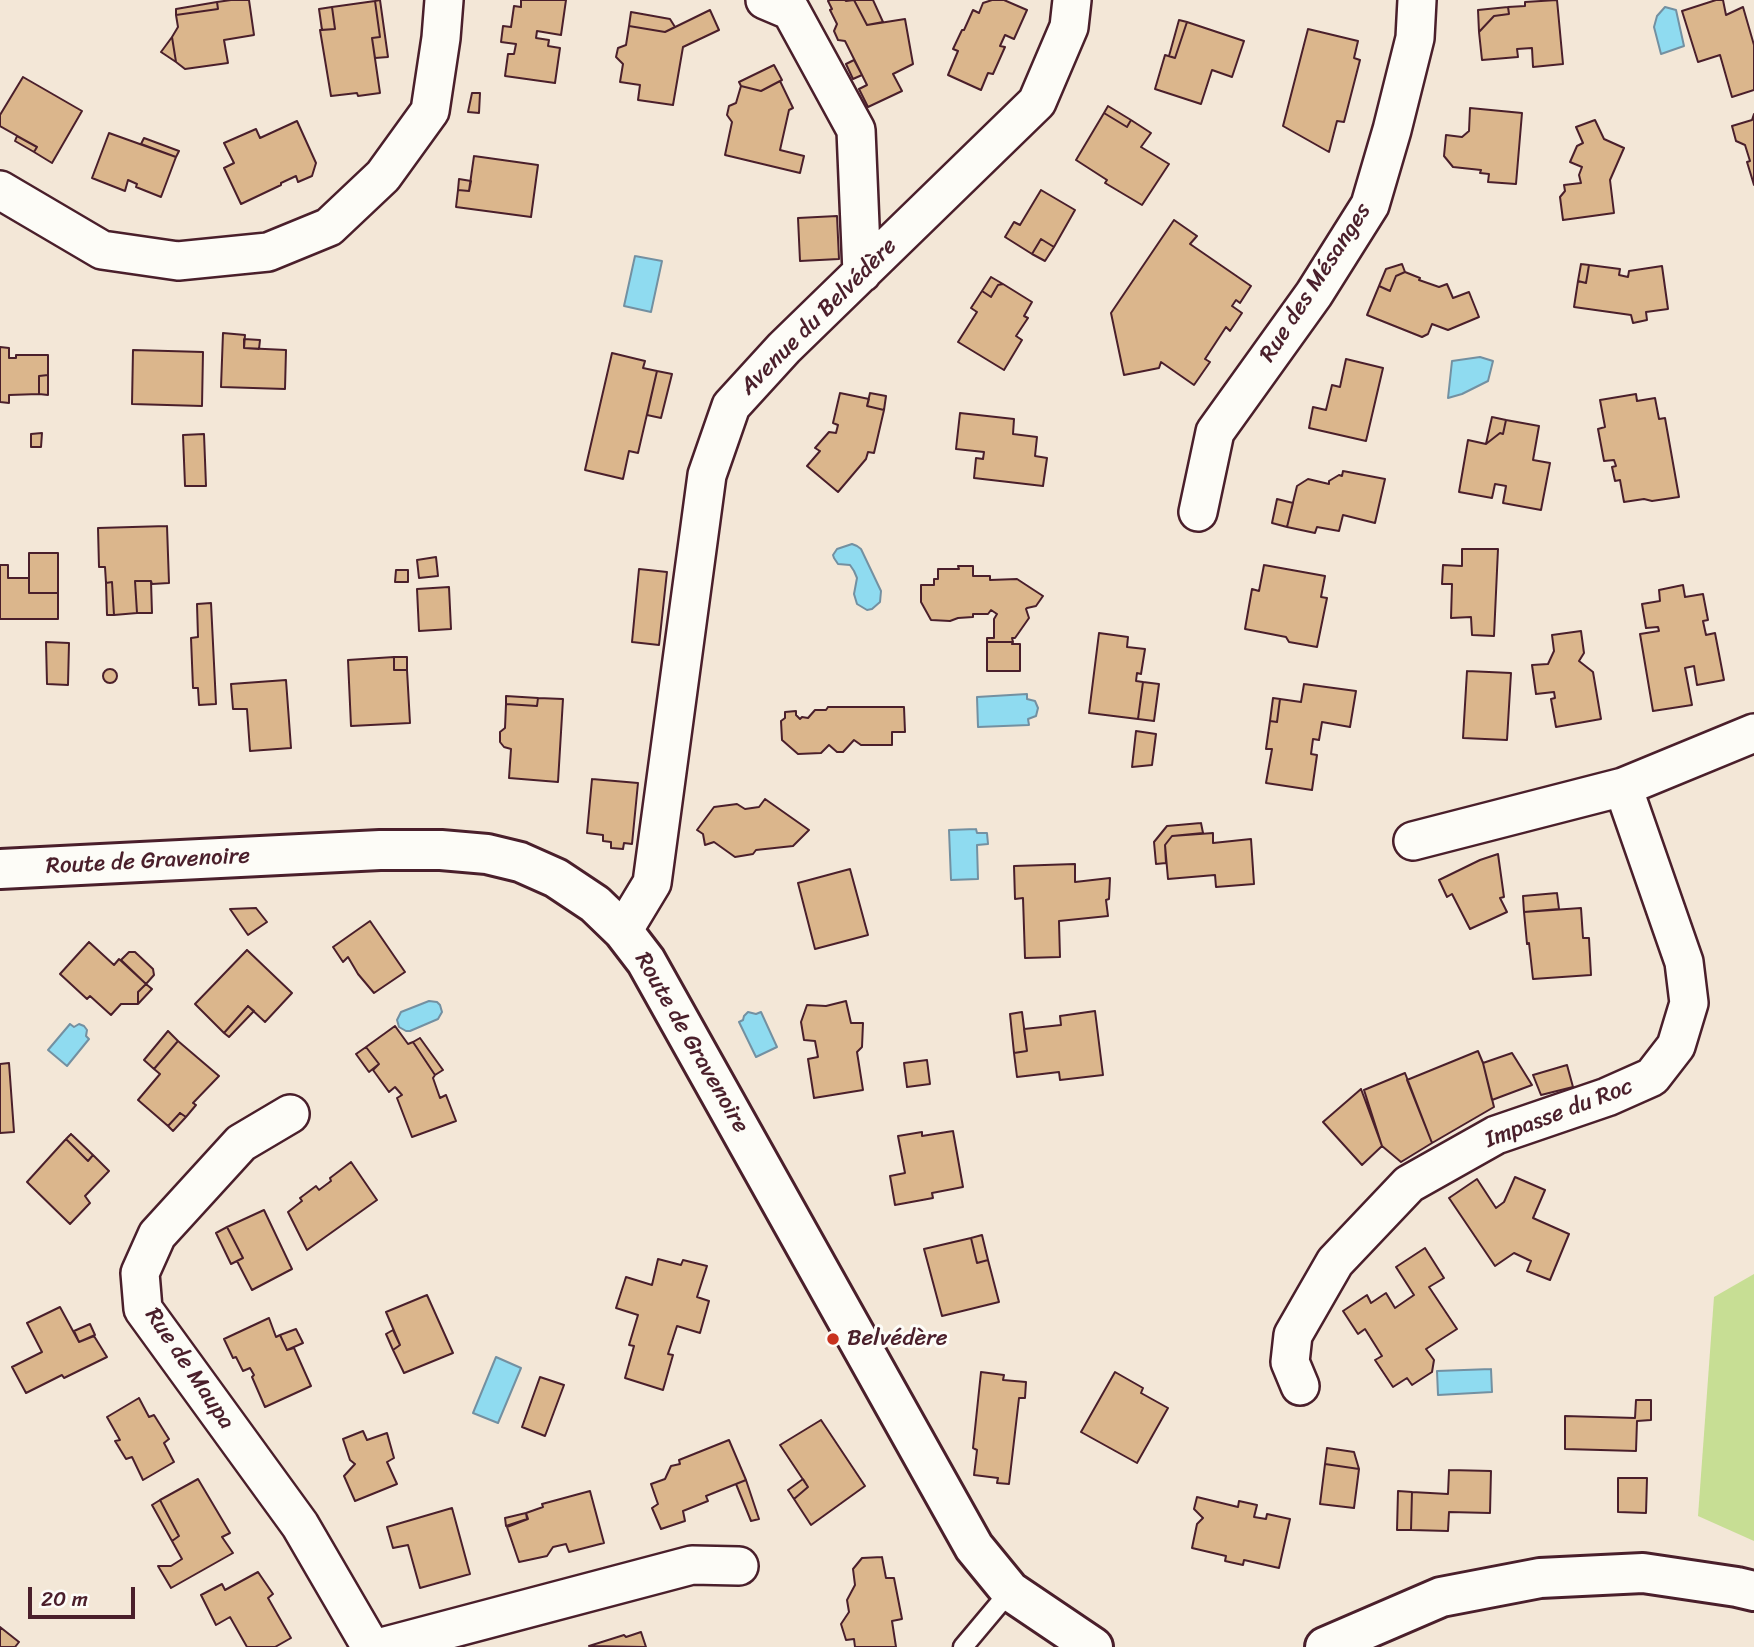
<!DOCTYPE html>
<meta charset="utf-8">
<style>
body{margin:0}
#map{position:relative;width:1754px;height:1647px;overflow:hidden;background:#f3e7d7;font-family:Sriracha,sans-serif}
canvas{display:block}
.scale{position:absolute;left:28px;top:1587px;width:107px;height:32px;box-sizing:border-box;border:4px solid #4a1f2b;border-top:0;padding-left:9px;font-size:21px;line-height:24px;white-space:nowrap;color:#4a1f2b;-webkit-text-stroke:5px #fdfcf7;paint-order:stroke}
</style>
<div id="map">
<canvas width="1754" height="1647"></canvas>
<div class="scale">20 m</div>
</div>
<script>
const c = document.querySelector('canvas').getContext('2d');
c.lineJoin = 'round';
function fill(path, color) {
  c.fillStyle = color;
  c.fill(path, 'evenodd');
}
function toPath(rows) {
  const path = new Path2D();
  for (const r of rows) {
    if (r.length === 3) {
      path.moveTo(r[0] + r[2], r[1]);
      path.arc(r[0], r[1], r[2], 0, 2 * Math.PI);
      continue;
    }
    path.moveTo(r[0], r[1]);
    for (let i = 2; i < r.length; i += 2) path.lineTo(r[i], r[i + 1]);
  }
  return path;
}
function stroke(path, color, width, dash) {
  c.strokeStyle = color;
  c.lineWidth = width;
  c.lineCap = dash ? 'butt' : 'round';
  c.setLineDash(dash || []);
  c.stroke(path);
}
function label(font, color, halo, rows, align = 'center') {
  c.font = font + ' Sriracha,sans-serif';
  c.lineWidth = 6;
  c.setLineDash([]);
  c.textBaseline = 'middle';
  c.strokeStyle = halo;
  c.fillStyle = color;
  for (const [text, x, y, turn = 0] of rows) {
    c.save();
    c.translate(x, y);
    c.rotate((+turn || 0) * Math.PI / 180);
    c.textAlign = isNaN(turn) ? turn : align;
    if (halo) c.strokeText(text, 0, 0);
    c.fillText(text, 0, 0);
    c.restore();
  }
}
const green = toPath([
 [1754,1274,1754,1541,1698,1516,1714,1297]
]);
const water = toPath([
 [1665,7,1676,10,1684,46,1661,54,1654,27,1657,16,1665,7],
 [635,256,662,261,651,312,624,306,635,256],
 [1480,357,1493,361,1488,381,1462,394,1448,398,1452,361,1480,357],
 [852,544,857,546,861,549,881,591,880,602,872,609,867,610,857,604,854,594,857,578,854,571,850,565,838,564,834,558,833,555,837,549,852,544],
 [1027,694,1027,699,1035,701,1038,708,1036,716,1028,719,1029,725,978,727,977,697,1027,694],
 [976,829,977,833,987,833,988,844,977,845,978,879,951,880,949,830,976,829],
 [429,1001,437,1002,440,1005,442,1012,438,1019,410,1031,406,1031,399,1027,397,1020,401,1012,429,1001],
 [748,1012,756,1014,761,1012,777,1047,756,1057,739,1022,743,1020,744,1016,748,1012],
 [70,1024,74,1027,79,1024,84,1026,87,1030,86,1036,89,1039,67,1066,48,1050,70,1024],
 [496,1357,521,1368,498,1423,473,1413,496,1357],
 [1491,1369,1492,1392,1438,1395,1437,1371,1491,1369]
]);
const building = toPath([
 [231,0,249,0,254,35,224,40,228,63,185,69,176,62,172,37,178,27,176,15,218,9,217,2,231,0],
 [380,0,388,57,375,58,372,38,380,37,375,1,380,0],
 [521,0,566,0,561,35,537,31,536,38,549,40,548,46,560,48,555,83,505,76,508,54,514,54,516,44,501,42,503,26,511,27,514,6,521,7,521,0],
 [830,0,845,0,846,1,854,0,867,25,905,19,913,64,893,74,902,91,868,107,859,89,867,85,845,41,838,40,834,31,837,24,830,10,832,9,828,1,830,0],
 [854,0,873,0,883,22,867,25,854,0],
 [992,0,1004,0,1027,10,1014,39,1005,35,1000,46,1005,47,993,74,988,73,981,90,948,75,958,51,953,49,962,30,964,30,973,10,979,13,983,3,992,0],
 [1557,0,1563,64,1533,67,1532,48,1517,49,1518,57,1482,60,1479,32,1494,16,1509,14,1508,7,1525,6,1525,2,1557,0],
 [1716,0,1723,0,1726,15,1743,7,1754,45,1754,90,1732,97,1720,55,1698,62,1682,11,1716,0],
 [375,1,380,37,372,38,380,93,358,96,357,93,331,96,320,30,335,29,332,7,375,1],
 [217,2,218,9,176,15,176,9,217,2],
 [332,7,335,29,322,30,319,9,332,7],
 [1508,7,1509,14,1494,16,1479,32,1478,10,1508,7],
 [710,10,719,30,683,47,673,105,638,100,640,85,620,82,623,64,616,57,618,48,626,45,629,26,665,32,710,10],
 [631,12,670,19,675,27,665,32,629,26,631,12],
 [1179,20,1187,22,1175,58,1169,56,1179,20],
 [1187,22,1244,41,1232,77,1212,70,1201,104,1155,89,1165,55,1175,58,1187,22],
 [1308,29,1358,41,1354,58,1360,60,1344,122,1337,121,1329,152,1283,126,1308,29],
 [172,37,176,62,161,52,172,37],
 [854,60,862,75,853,79,846,64,854,60],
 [774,65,782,80,761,91,741,86,739,82,774,65],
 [23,77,82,111,52,163,34,152,37,147,0,126,0,115,23,77],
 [780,81,793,108,789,110,780,150,804,156,800,173,725,155,732,122,727,115,729,106,736,103,741,86,761,91,780,81],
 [472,93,480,93,479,113,468,112,472,93],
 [1108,106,1131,120,1127,127,1104,113,1108,106],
 [1470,108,1522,113,1516,184,1488,182,1489,174,1480,173,1481,170,1453,167,1444,156,1446,135,1462,137,1469,131,1470,108],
 [1104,113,1127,127,1131,120,1151,133,1141,147,1169,164,1142,205,1105,183,1107,180,1076,160,1104,113],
 [1754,114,1754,185,1747,162,1750,161,1745,145,1736,141,1732,126,1752,120,1754,114],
 [1595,120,1604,139,1624,148,1610,180,1614,213,1563,220,1560,197,1565,191,1564,185,1581,183,1579,175,1582,167,1570,162,1577,146,1583,143,1576,127,1595,120],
 [297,121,316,163,312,176,298,182,296,176,281,183,281,185,241,204,224,168,234,163,224,143,256,129,260,138,297,121],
 [109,133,176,157,161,197,136,187,137,184,128,180,125,191,92,178,109,133],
 [17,136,37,147,34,152,15,141,17,136],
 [144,138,179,151,176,157,141,144,144,138],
 [474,156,538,165,531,217,456,207,458,190,469,191,474,156],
 [459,179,471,181,469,191,458,190,459,179],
 [1041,190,1075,210,1054,247,1041,239,1032,254,1005,237,1014,222,1020,225,1041,190],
 [837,216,839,259,800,261,798,218,837,216],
 [1174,220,1197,236,1190,244,1251,286,1240,303,1236,300,1232,306,1242,313,1230,331,1226,327,1205,359,1210,362,1194,385,1161,362,1159,368,1124,375,1111,313,1174,220],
 [1041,239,1054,247,1045,261,1032,254,1041,239],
 [1402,264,1405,272,1396,276,1390,291,1379,286,1386,269,1402,264],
 [1581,264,1589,265,1586,283,1578,281,1581,264],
 [1589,265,1620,269,1619,275,1628,277,1629,271,1662,266,1668,309,1646,312,1647,320,1633,323,1631,315,1574,307,1578,281,1586,283,1589,265],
 [1405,272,1420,278,1419,280,1439,287,1447,284,1453,298,1469,292,1479,317,1448,330,1432,324,1428,334,1422,337,1367,315,1379,286,1390,291,1396,276,1405,272],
 [991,277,1003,284,998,285,991,297,982,291,991,277],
 [1003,284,1032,302,1024,316,1028,318,1016,336,1022,340,1004,370,958,342,977,312,971,308,982,291,991,297,998,285,1003,284],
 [223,333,245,335,244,348,286,350,285,389,221,387,223,333],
 [244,339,260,340,259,349,244,348,244,339],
 [0,347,9,348,9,358,16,358,16,355,48,355,48,375,39,376,39,394,9,395,9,403,0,402,0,347],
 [133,350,203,352,202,406,132,404,133,350],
 [612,353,645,361,643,368,657,371,638,453,629,451,623,479,585,470,612,353],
 [1346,359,1383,368,1366,441,1309,428,1313,407,1326,410,1332,385,1340,387,1346,359],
 [657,371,672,374,661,418,647,415,657,371],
 [48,375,48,395,39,394,39,376,48,375],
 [840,393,869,399,867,406,884,410,874,453,868,452,866,459,838,492,807,466,820,451,815,448,829,432,836,433,838,425,833,423,840,393],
 [870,393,886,396,884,410,867,406,870,393],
 [1636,394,1637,401,1655,398,1659,419,1665,418,1679,497,1652,501,1644,499,1624,502,1620,480,1615,481,1612,467,1616,466,1614,460,1604,461,1598,429,1605,427,1600,400,1636,394],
 [960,413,1014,419,1013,434,1037,437,1035,456,1047,458,1043,486,974,478,976,458,983,459,984,452,956,449,960,413],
 [1492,417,1506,420,1503,434,1500,433,1486,444,1492,417],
 [1506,420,1539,426,1533,460,1550,463,1541,510,1503,503,1506,486,1495,484,1492,498,1459,492,1468,440,1486,444,1500,433,1503,434,1506,420],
 [42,433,41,447,31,447,31,434,42,433],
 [204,434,206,486,185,486,183,435,204,434],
 [1343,471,1385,479,1375,523,1343,515,1339,531,1317,527,1315,533,1287,527,1297,486,1308,479,1329,484,1329,481,1339,475,1342,476,1343,471],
 [1277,499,1293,503,1287,527,1272,523,1277,499],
 [167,526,169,583,152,584,151,581,135,581,137,613,114,615,112,582,106,583,105,567,99,567,98,528,167,526],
 [1462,549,1498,549,1494,636,1472,635,1471,617,1451,618,1452,584,1442,584,1443,565,1462,566,1462,549],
 [29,553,58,553,58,593,29,593,29,553],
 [436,557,438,576,419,578,417,560,436,557],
 [0,565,8,565,8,578,29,578,29,593,58,593,58,619,0,619,0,565],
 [1264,565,1325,576,1321,597,1327,598,1317,647,1289,642,1286,637,1245,629,1252,589,1259,591,1264,565],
 [958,566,973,566,973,576,990,576,990,580,1017,579,1043,596,1036,606,1027,608,1026,609,1029,618,1015,638,1012,638,1013,642,987,642,987,638,994,638,994,619,997,614,991,610,988,614,973,614,973,617,958,618,950,621,931,620,921,602,921,585,934,585,934,579,938,579,938,569,959,569,958,566],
 [639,569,667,572,659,645,632,642,639,569],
 [396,570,408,570,408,582,395,582,396,570],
 [135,581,151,581,152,613,137,613,135,581],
 [112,582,114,615,107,615,106,583,112,582],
 [1683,585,1685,597,1703,594,1708,620,1703,621,1706,635,1715,633,1724,680,1697,685,1694,666,1685,668,1692,705,1653,711,1640,634,1659,631,1658,627,1646,628,1642,604,1660,601,1659,590,1683,585],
 [449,587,451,629,419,631,417,589,449,587],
 [211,603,216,704,199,705,198,688,193,688,191,638,198,637,197,604,211,603],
 [1581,631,1584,653,1579,661,1593,672,1601,719,1556,727,1551,699,1555,698,1554,692,1536,694,1532,665,1548,664,1554,651,1552,635,1581,631],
 [1099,633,1128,637,1127,647,1145,649,1141,674,1137,673,1136,681,1143,682,1138,719,1089,713,1099,633],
 [46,642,69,643,68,685,47,684,46,642],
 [987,642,1013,642,1012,644,1020,644,1020,671,987,671,987,642],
 [394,657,394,670,407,670,410,723,351,726,348,660,394,657],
 [394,657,407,657,407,670,394,670,394,657],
 [110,676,7],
 [1467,671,1511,673,1507,740,1463,738,1467,671],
 [286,680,291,748,250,751,247,709,233,709,231,684,286,680],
 [1143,682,1159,684,1154,721,1138,719,1143,682],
 [1304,684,1356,691,1350,727,1322,722,1319,740,1313,739,1311,754,1317,755,1312,790,1266,783,1272,749,1266,749,1270,721,1277,722,1280,699,1301,702,1304,684],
 [506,696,538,698,537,706,506,704,506,696],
 [538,698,563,699,558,782,509,778,511,749,504,747,500,742,500,732,505,728,506,704,537,706,538,698],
 [1273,698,1280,699,1277,722,1270,721,1273,698],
 [828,707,904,707,905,732,892,732,892,745,861,745,854,740,843,752,837,752,829,745,821,753,798,754,782,740,781,721,785,718,785,712,796,711,796,715,800,719,802,717,808,718,815,710,826,710,828,707],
 [1136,731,1156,734,1152,765,1132,767,1136,731],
 [592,779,638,783,632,844,624,843,623,849,611,848,611,842,603,841,603,835,587,833,592,779],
 [765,799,809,830,793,846,756,850,753,854,735,857,714,842,705,845,703,834,697,830,714,807,737,804,745,809,759,807,765,799],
 [1201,823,1203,833,1172,836,1165,845,1166,863,1156,864,1154,842,1167,826,1201,823],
 [1213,833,1213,843,1251,839,1254,884,1216,887,1215,875,1168,879,1165,845,1172,836,1213,833],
 [1498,854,1504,897,1500,898,1507,912,1470,929,1452,894,1447,897,1439,880,1480,860,1498,854],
 [1075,864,1075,882,1110,878,1109,899,1106,900,1108,916,1059,921,1060,957,1025,958,1023,898,1015,899,1014,866,1075,864],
 [850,869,868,935,815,949,798,883,850,869],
 [1557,893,1559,909,1524,912,1523,896,1557,893],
 [256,908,267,922,248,935,230,909,256,908],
 [1581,908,1583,938,1589,938,1591,975,1533,979,1529,943,1527,944,1524,912,1581,908],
 [370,921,405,972,374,993,358,974,348,957,343,962,333,947,370,921],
 [89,942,114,965,119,959,146,984,138,992,138,1004,121,1004,111,1015,90,996,87,999,60,974,89,942],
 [247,950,292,993,265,1022,248,1006,224,1033,195,1004,247,950],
 [129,952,135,952,153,969,154,975,146,984,121,960,129,952],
 [146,984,152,989,138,1004,138,992,146,984],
 [846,1001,851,1023,863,1023,862,1047,857,1052,863,1090,814,1098,808,1059,818,1057,815,1041,804,1040,801,1022,807,1005,826,1006,846,1001],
 [248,1006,254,1011,229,1037,224,1033,248,1006],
 [1095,1011,1103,1075,1060,1080,1059,1072,1017,1077,1014,1053,1027,1051,1024,1029,1061,1025,1060,1016,1095,1011],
 [1022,1012,1027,1051,1014,1053,1010,1014,1022,1012],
 [395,1026,408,1044,413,1042,435,1075,433,1078,440,1098,446,1095,456,1121,412,1137,397,1098,402,1095,395,1087,389,1092,373,1070,379,1064,366,1047,395,1026],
 [168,1031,178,1041,154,1069,144,1060,168,1031],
 [420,1038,443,1070,435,1075,413,1042,420,1038],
 [178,1041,219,1076,193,1103,196,1105,186,1117,180,1113,168,1126,138,1100,160,1074,154,1069,178,1041],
 [366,1047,379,1064,369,1072,356,1054,366,1047],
 [1478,1051,1483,1063,1494,1107,1432,1143,1407,1080,1478,1051],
 [1512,1053,1532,1085,1492,1100,1483,1063,1512,1053],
 [927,1060,930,1084,907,1087,904,1063,927,1060],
 [9,1063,14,1132,0,1133,0,1064,9,1063],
 [1567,1065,1573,1087,1541,1095,1533,1075,1567,1065],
 [1405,1073,1432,1143,1401,1162,1382,1146,1364,1090,1405,1073],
 [1361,1089,1382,1146,1362,1165,1323,1122,1361,1089],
 [180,1113,186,1117,173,1131,168,1126,180,1113],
 [953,1131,963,1187,932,1193,933,1198,895,1205,890,1176,905,1173,898,1136,922,1132,922,1136,953,1131],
 [71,1134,93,1155,88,1161,66,1139,71,1134],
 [66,1139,88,1161,93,1155,109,1171,85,1196,90,1203,70,1224,27,1182,66,1139],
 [351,1162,377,1200,307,1250,288,1212,302,1201,300,1198,316,1186,319,1190,331,1181,330,1178,351,1162],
 [1515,1177,1545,1190,1533,1218,1569,1234,1550,1280,1527,1271,1531,1261,1514,1253,1495,1266,1449,1198,1477,1179,1496,1208,1504,1202,1515,1177],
 [264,1210,292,1269,252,1290,237,1261,243,1258,227,1227,264,1210],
 [227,1227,243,1258,231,1264,216,1233,227,1227],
 [982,1235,988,1260,977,1263,971,1238,982,1235],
 [971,1238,977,1263,988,1260,999,1302,942,1316,924,1249,971,1238],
 [1425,1248,1444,1278,1429,1287,1457,1329,1426,1349,1434,1360,1432,1372,1412,1385,1407,1378,1393,1387,1375,1360,1382,1356,1365,1329,1358,1334,1343,1311,1367,1295,1371,1303,1386,1293,1395,1308,1414,1295,1396,1267,1425,1248],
 [658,1259,681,1265,683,1260,707,1266,697,1297,709,1301,700,1333,677,1326,668,1354,673,1355,663,1390,625,1378,634,1346,629,1345,638,1315,616,1308,626,1277,652,1285,658,1259],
 [427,1295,453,1353,404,1373,393,1350,400,1345,386,1312,427,1295],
 [60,1307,79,1342,94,1336,107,1357,64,1378,62,1375,26,1393,12,1367,42,1352,27,1323,60,1307],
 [269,1318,276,1337,280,1335,287,1350,294,1348,311,1386,265,1407,252,1377,254,1375,250,1368,243,1371,236,1357,233,1358,224,1339,269,1318],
 [90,1324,95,1335,79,1342,74,1331,90,1324],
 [296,1329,303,1343,287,1350,280,1335,296,1329],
 [393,1330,400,1345,393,1350,386,1334,393,1330],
 [981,1372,1004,1375,1003,1380,1026,1382,1025,1398,1019,1398,1009,1484,997,1483,998,1478,974,1475,977,1450,973,1448,981,1372],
 [1115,1372,1143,1388,1141,1393,1168,1408,1137,1463,1081,1432,1115,1372],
 [540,1377,564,1385,545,1436,522,1427,540,1377],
 [139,1398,149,1417,154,1415,169,1439,164,1443,174,1462,143,1480,132,1457,126,1459,115,1441,120,1440,107,1417,139,1398],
 [1636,1400,1651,1400,1651,1420,1637,1421,1636,1451,1565,1449,1565,1416,1635,1418,1636,1400],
 [821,1420,865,1486,811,1525,794,1499,808,1487,780,1445,821,1420],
 [363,1431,367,1440,387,1433,394,1458,387,1462,397,1484,355,1501,344,1476,355,1464,350,1460,343,1439,363,1431],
 [729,1440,746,1480,706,1496,708,1501,683,1511,685,1521,661,1529,652,1508,658,1504,651,1484,665,1479,671,1466,680,1464,679,1460,729,1440],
 [1327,1448,1354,1452,1359,1469,1325,1464,1327,1448],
 [1325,1464,1359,1469,1354,1508,1320,1504,1325,1464],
 [1449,1470,1491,1471,1490,1513,1449,1512,1448,1531,1411,1530,1412,1492,1448,1494,1449,1470],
 [1618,1478,1647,1478,1646,1513,1618,1512,1618,1478],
 [198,1479,230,1533,222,1537,233,1553,171,1588,158,1566,171,1566,182,1559,172,1541,179,1536,160,1500,198,1479],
 [803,1479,808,1487,794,1499,788,1490,803,1479],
 [746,1480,759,1519,751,1521,736,1484,746,1480],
 [590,1491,604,1543,569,1552,566,1544,553,1547,547,1556,519,1562,507,1527,528,1519,526,1513,543,1507,542,1504,590,1491],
 [1398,1491,1412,1492,1411,1530,1397,1530,1398,1491],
 [1197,1497,1238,1507,1239,1501,1257,1505,1254,1517,1266,1519,1267,1514,1290,1519,1279,1568,1244,1560,1243,1565,1225,1561,1226,1556,1192,1548,1197,1524,1203,1518,1194,1509,1197,1497],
 [160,1500,179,1536,172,1541,152,1505,160,1500],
 [452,1508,470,1574,420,1588,408,1545,393,1548,387,1527,452,1508],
 [526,1513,527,1519,506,1526,505,1518,526,1513],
 [882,1557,886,1578,894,1578,902,1619,892,1621,896,1647,855,1647,854,1639,846,1640,841,1624,849,1612,847,1600,855,1585,853,1569,862,1558,882,1557],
 [258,1572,273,1594,268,1598,291,1638,275,1647,247,1647,230,1617,216,1625,201,1595,222,1584,225,1590,258,1572],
 [0,1627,19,1642,15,1647,0,1647,0,1627],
 [641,1632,646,1647,589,1646,624,1635,626,1637,641,1632]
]);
const lane = toPath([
 [963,1647,1010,1591]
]);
const street = toPath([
 [765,0,791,11,856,130,862,273],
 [0,190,102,250,178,261,268,252,329,227,383,176,430,111,441,38,444,0],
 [1198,512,1215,432,1314,294,1370,205,1392,130,1415,38,1417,0],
 [1413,841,1623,787,1754,733],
 [623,931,652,883,707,475,731,406,784,348,1037,102,1069,27,1072,0],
 [290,1114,241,1143,157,1235,140,1273,143,1309,300,1525,371,1647],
 [1300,1386,1290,1362,1293,1335,1335,1262,1409,1184,1496,1135,1607,1097,1652,1077,1676,1046,1689,1003,1684,962,1623,787],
 [382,1647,692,1565,739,1566]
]);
const secondary = toPath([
 [0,869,380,850,441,850,487,854,520,862,556,878,595,904,623,931,646,961,974,1547,1010,1591,1093,1647],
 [1325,1647,1441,1597,1540,1578,1643,1573,1737,1587,1754,1591]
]);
const markers = [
 [833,1339,7,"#c8321e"]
];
const streetNames = [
 ["Rue des Mésanges",1316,283,-57],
 ["Avenue du Belvédère",819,317,-45],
 ["Route de Gravenoire",148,862,-3],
 ["Route de Gravenoire",691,1043,60],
 ["Impasse du Roc",1559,1114,-21],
 ["Rue de Maupa",189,1369,56]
];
const poiNames = [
 ["Belvédère",847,1339]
];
fill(green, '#c7de94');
fill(water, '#8fdbf0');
stroke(water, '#7390a1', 2);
fill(building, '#dbb68c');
stroke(building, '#4a1f2b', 2);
stroke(lane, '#4a1f2b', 23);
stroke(street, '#4a1f2b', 42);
stroke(secondary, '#4a1f2b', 44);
stroke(lane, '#fdfcf7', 18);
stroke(street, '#fdfcf7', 37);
stroke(secondary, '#fdfcf7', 38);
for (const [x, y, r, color] of markers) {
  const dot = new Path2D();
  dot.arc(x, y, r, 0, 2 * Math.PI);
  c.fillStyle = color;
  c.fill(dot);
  stroke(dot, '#fdfcf7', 2.5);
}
label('23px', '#4a1f2b', '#fdfcf7', streetNames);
label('23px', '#4a1f2b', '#fdfcf7', poiNames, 'left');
</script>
